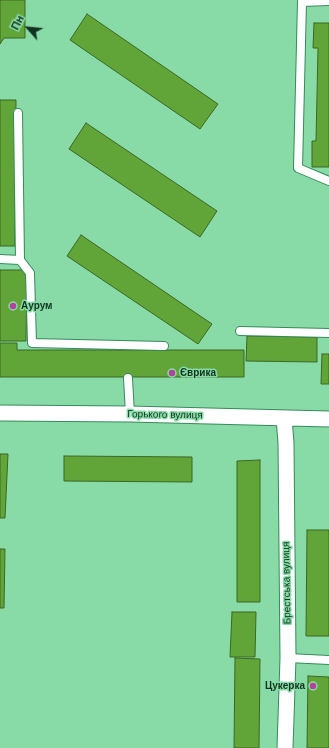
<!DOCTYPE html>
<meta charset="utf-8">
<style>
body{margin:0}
#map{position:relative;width:329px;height:748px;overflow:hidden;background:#88dba7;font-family:Arial,sans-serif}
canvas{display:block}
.north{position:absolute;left:8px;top:8px;width:40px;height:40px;-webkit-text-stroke:3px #88dba7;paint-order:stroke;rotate:297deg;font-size:11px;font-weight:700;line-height:16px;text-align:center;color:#113420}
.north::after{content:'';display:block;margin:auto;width:14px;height:18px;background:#113420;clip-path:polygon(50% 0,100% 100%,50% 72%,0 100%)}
</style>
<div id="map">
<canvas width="329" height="748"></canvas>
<div class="north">Пн</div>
</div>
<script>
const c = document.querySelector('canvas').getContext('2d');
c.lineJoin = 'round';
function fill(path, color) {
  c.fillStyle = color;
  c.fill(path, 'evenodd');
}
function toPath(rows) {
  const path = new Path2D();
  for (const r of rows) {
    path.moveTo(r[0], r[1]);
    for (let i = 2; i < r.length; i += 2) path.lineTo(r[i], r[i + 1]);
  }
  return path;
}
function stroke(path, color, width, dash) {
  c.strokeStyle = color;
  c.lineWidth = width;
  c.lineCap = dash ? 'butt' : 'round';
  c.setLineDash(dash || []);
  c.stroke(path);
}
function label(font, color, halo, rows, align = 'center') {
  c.font = font + ' Arial,sans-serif';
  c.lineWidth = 3;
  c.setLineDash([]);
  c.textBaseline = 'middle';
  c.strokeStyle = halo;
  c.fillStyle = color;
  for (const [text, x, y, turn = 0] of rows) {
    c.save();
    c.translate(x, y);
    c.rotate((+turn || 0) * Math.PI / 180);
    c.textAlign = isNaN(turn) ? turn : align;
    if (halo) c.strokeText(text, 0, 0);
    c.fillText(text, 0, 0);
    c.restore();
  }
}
const building = toPath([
 [0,0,25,0,25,38,4,38,0,44,0,0],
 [87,14,218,104,200,129,70,40,87,14],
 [314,23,329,23,329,167,312,167,312,141,316,141,318,48,313,48,314,23],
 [0,100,16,100,15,246,0,246,0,100],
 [86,123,217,211,200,237,69,149,86,123],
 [81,235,212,324,198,344,67,256,81,235],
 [0,270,27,270,26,341,0,341,0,270],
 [247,336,317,337,317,362,246,361,247,336],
 [0,343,17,343,17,350,244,350,244,377,0,377,0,343],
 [322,354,329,354,329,384,321,384,322,354],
 [0,454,8,454,5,518,0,518,0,454],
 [64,456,192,457,192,482,64,481,64,456],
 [260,460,260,602,237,602,237,461,260,460],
 [307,530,329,530,329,636,306,636,307,530],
 [0,549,5,549,4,608,0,608,0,549],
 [232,612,256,612,255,657,230,657,232,612],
 [235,658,260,659,259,748,234,748,235,658],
 [308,676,329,677,329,748,307,748,308,676]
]);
const service = toPath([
 [329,1,302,2,298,168,329,181],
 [0,259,20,260,18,113],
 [20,260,30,273,32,343,164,346],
 [240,331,329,333],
 [128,378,130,414],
 [288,658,329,660]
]);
const minor = toPath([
 [0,413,130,414,329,419],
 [284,418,286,443,288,658,285,748]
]);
const markers = [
 [13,306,4,"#b3429e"],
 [172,373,4,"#b3429e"],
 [313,686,4,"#b3429e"]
];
const poiNames = [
 ["Аурум",21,306],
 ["Єврика",180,373],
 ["Цукерка",305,686,"right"]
];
const streetNames = [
 ["Горького вулиця",165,415,1],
 ["Брестська вулиця",287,583,-91]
];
fill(building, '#61a438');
stroke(building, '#3c6723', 1);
stroke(service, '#368a5b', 10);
stroke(minor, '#368a5b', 17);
stroke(service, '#fff', 8);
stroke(minor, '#fff', 15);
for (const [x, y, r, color] of markers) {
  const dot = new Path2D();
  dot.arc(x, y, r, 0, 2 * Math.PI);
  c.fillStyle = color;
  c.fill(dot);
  stroke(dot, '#88dba7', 1.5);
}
label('bold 10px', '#113420', '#88dba7', poiNames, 'left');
label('10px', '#113420', '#88dba7', streetNames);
</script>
